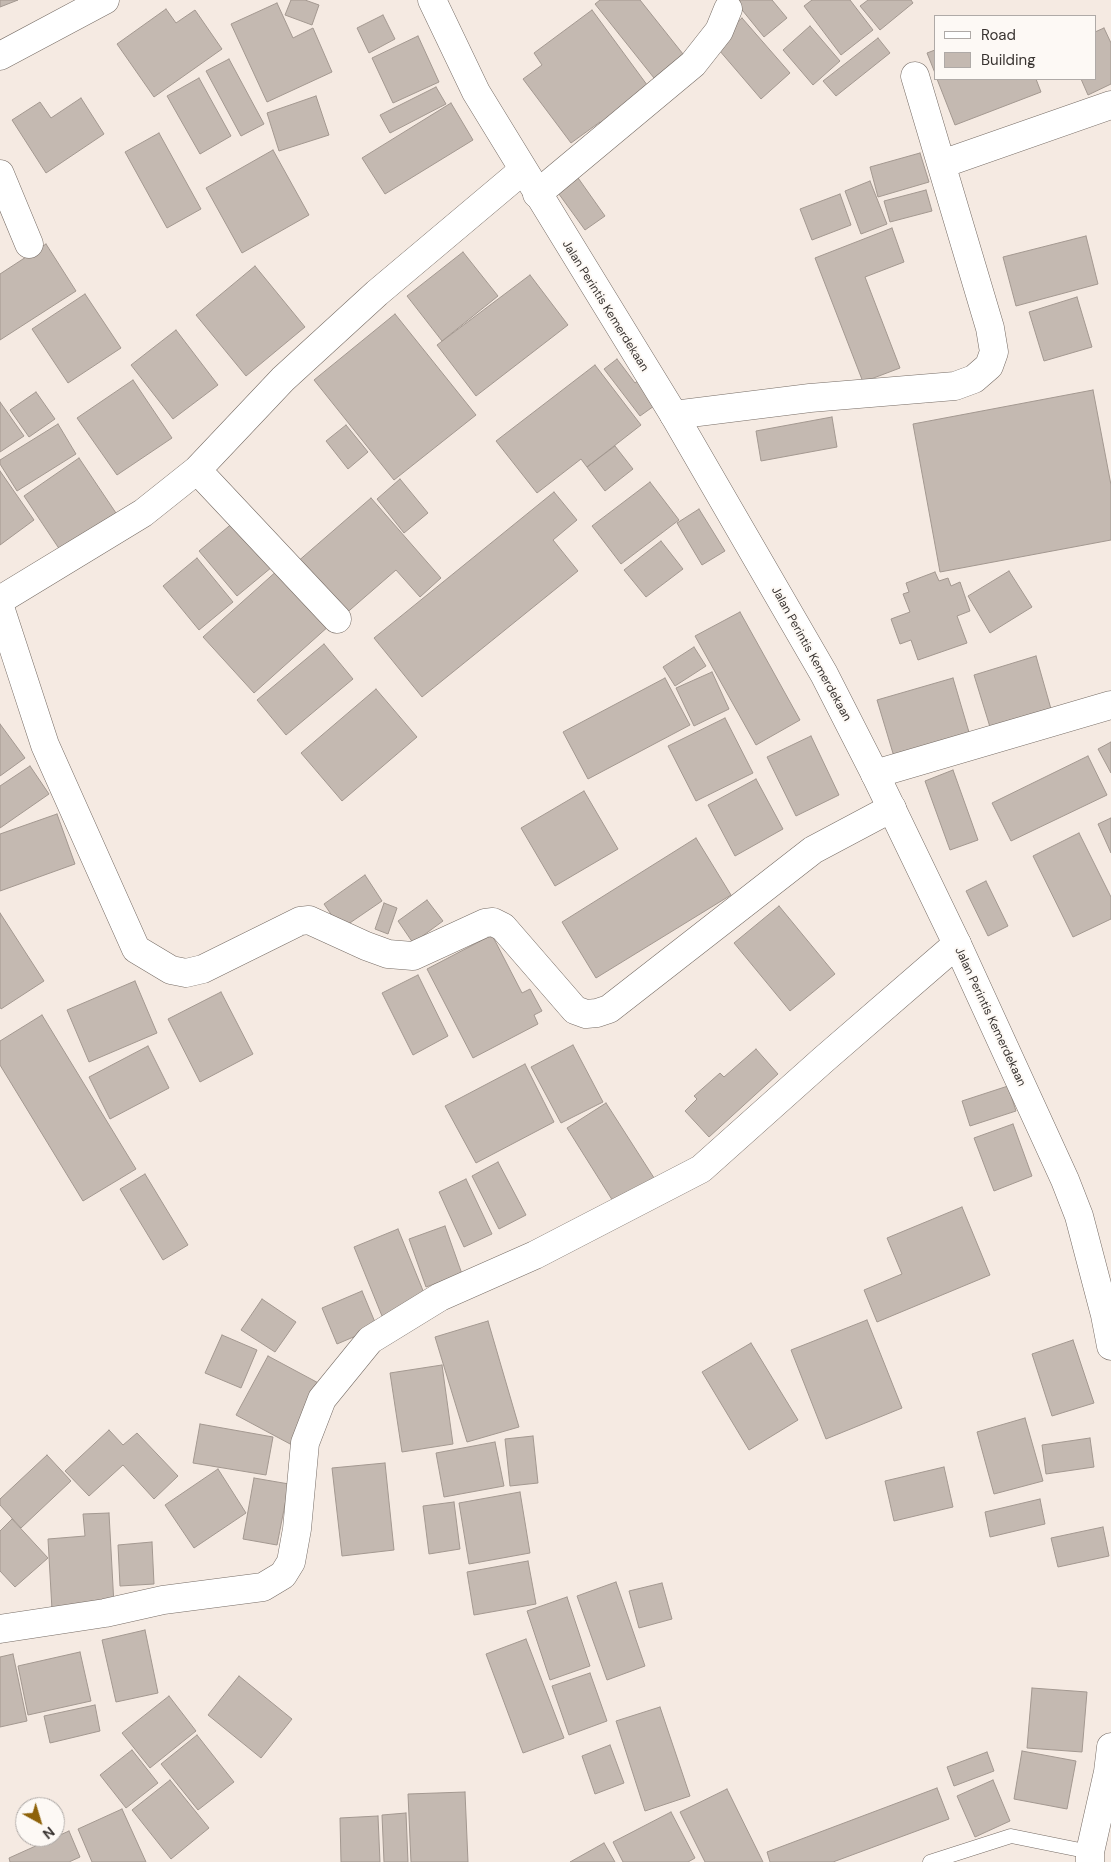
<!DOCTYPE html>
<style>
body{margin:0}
#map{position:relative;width:1111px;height:1862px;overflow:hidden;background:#f5eae2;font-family:"DM Sans",sans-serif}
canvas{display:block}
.legend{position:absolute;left:934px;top:15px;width:162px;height:65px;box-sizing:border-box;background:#fdf9f5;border:1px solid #afaaa7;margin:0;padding:6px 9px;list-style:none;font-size:15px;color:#393431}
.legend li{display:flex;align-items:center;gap:10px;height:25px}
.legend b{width:25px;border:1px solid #afaaa7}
.north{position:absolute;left:15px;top:1797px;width:50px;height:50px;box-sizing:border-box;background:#fdf9f5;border:1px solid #afaaa7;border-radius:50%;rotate:141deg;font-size:14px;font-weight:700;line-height:20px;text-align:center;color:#393431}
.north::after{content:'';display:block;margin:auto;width:18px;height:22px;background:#8e6209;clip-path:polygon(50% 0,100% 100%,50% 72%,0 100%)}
</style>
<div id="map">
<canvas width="1111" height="1862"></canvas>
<ul class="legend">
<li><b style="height:6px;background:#fff"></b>Road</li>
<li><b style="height:14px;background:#c4b9b1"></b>Building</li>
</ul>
<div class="north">N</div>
</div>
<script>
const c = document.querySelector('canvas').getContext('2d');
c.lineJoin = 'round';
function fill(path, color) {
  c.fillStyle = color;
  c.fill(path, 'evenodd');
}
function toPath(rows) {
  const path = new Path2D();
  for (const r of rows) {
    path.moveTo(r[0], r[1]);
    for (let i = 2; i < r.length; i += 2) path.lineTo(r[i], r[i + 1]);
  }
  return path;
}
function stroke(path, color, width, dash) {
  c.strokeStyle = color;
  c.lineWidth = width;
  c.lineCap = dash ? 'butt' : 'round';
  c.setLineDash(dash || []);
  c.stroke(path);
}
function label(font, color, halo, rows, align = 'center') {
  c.font = font + ' "DM Sans",sans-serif';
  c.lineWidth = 4;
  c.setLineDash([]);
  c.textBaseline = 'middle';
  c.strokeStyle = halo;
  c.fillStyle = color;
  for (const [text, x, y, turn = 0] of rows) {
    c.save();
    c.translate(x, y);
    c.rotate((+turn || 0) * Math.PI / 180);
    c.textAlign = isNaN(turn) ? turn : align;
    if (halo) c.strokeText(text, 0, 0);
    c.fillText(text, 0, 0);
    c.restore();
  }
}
const building = toPath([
 [0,0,18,0,0,7,0,0],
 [291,0,305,0,319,5,312,25,285,15,291,0],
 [600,0,640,0,683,54,654,78,595,4,600,0],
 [734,0,772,0,787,18,764,37,734,0],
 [812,0,850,0,873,30,841,55,804,6,812,0],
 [868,0,911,0,913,3,880,30,860,6,868,0],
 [277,3,293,38,313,28,332,72,267,102,231,24,277,3],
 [166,9,176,23,195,10,222,49,154,97,117,44,166,9],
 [592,10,653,93,605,129,600,122,571,143,523,79,542,65,534,53,592,10],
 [383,15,395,39,369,53,357,28,383,15],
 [742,18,790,73,761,99,713,43,742,18],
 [810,26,840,61,813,85,783,50,810,26],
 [1104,28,1111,43,1111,84,1088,95,1081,79,1095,79,1095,32,1104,28],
 [418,36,439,82,393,103,372,58,418,36],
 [878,38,890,53,836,96,823,81,878,38],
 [935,50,935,73,927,53,935,50],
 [229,59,264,124,241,136,206,71,229,59],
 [199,78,231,136,200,154,167,96,199,78],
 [937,79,1036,79,1041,92,955,125,937,79],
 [436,87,446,104,390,133,380,115,436,87],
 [316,96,329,135,279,151,267,113,316,96],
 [81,98,104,134,46,173,12,120,40,102,51,118,81,98],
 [451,103,473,140,385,194,362,158,451,103],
 [159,133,201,209,167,228,125,152,159,133],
 [273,150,309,215,242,253,206,188,273,150],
 [920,153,929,182,878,197,870,167,920,153],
 [576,175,605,216,585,230,556,190,576,175],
 [870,181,887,224,861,234,845,191,870,181],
 [926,190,932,211,890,222,884,201,926,190],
 [840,194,851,225,812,240,800,209,840,194],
 [892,228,904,262,865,277,900,368,863,382,815,258,892,228],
 [1086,236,1098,284,1016,306,1003,257,1086,236],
 [46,244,76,291,0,340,0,274,46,244],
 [463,252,498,296,442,341,407,296,463,252],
 [255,266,305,327,246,376,196,315,255,266],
 [530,275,568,325,476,396,437,345,530,275],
 [85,294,121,348,68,383,32,329,85,294],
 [1077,297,1092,347,1044,361,1029,312,1077,297],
 [395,314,476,415,394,480,314,380,395,314],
 [176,330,218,385,173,419,131,365,176,330],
 [617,359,635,383,643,377,661,401,640,416,604,369,617,359],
 [595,365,641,425,587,467,581,459,537,493,496,441,595,365],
 [133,380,172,438,117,475,77,418,133,380],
 [1093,390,1111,485,1111,540,940,572,913,424,1093,390],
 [36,392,55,419,29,437,10,410,36,392],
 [0,402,24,436,0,452,0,402],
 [832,417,837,447,761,461,756,431,832,417],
 [58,424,76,454,17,491,0,464,0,460,58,424],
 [346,425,368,452,348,469,326,441,346,425],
 [615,446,633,469,605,491,587,467,615,446],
 [79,458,118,516,62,553,24,496,79,458],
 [0,471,34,520,0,545,0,471],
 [400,479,428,513,404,533,377,499,400,479],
 [650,482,679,520,621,564,592,526,650,482],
 [554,492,577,520,553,540,578,571,422,697,374,638,554,492],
 [371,498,441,578,420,597,396,570,343,616,296,563,371,498],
 [699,509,725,551,702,565,677,523,699,509],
 [234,522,272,567,237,596,199,551,234,522],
 [661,541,683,569,646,597,624,570,661,541],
 [197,558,233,602,199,630,163,586,197,558],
 [279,569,330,625,254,693,203,637,279,569],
 [1009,571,1032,607,990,633,968,596,1009,571],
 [935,572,939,581,948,578,951,586,960,582,970,611,957,616,967,643,918,660,911,640,900,644,891,619,910,612,903,594,909,592,906,583,935,572],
 [740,612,800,720,756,745,695,636,740,612],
 [324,644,353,679,286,735,257,700,324,644],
 [694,647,706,666,675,686,663,667,694,647],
 [1036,656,1051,709,990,727,974,675,1036,656],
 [712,672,729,709,694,726,676,688,712,672],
 [665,678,690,725,588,779,563,732,665,678],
 [953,678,971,739,895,760,877,700,953,678],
 [376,689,417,737,342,801,301,753,376,689],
 [725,718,753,773,696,801,668,746,725,718],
 [0,724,25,758,0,776,0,724],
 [811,736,839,795,796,816,767,757,811,736],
 [1111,742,1111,773,1098,749,1111,742],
 [1088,756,1107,795,1011,841,992,803,1088,756],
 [30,766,49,794,0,828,0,786,30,766],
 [953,770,978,840,950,850,925,781,953,770],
 [756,779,783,829,735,856,708,805,756,779],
 [584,791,618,849,555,886,521,828,584,791],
 [57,814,75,864,0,891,0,834,57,814],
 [1111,818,1111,853,1098,824,1111,818],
 [1079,833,1111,897,1111,919,1073,937,1033,856,1079,833],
 [696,838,731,895,596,978,562,922,696,838],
 [365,875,382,901,341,929,324,904,365,875],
 [986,881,1008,926,988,936,966,891,986,881],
 [427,900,443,921,413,943,398,921,427,900],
 [384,903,397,908,388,934,375,929,384,903],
 [779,906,835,974,790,1011,734,943,779,906],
 [0,913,44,981,1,1009,0,1007,0,913],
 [492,935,522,993,530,989,542,1011,534,1015,538,1024,473,1058,427,969,492,935],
 [418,975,448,1036,413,1055,382,993,418,975],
 [135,981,157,1033,89,1062,67,1010,135,981],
 [221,992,253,1054,200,1082,168,1019,221,992],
 [42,1015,136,1169,83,1201,0,1065,0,1041,42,1015],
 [573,1045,603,1102,561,1123,531,1067,573,1045],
 [148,1046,169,1088,110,1119,89,1077,148,1046],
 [756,1049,778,1074,709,1137,685,1111,697,1099,694,1096,720,1073,724,1077,756,1049],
 [525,1064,554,1122,476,1163,445,1106,525,1064],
 [1008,1086,1016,1111,970,1126,962,1101,1008,1086],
 [606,1103,656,1181,616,1206,567,1128,606,1103],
 [1013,1124,1032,1176,994,1191,974,1138,1013,1124],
 [498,1162,526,1215,499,1229,472,1176,498,1162],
 [145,1174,188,1245,163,1260,120,1189,145,1174],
 [466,1179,492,1234,464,1247,439,1192,466,1179],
 [962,1207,990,1275,877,1322,864,1290,902,1274,887,1238,962,1207],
 [445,1226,462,1274,426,1287,409,1239,445,1226],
 [398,1229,426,1298,382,1316,354,1247,398,1229],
 [362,1291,377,1327,337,1344,322,1308,362,1291],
 [262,1299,296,1322,275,1352,241,1330,262,1299],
 [867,1320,902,1408,826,1439,791,1350,867,1320],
 [488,1321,519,1427,467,1442,435,1337,488,1321],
 [222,1335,257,1350,241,1388,205,1373,222,1335],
 [1073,1340,1094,1403,1052,1416,1032,1354,1073,1340],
 [751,1343,798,1420,749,1450,702,1372,751,1343],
 [268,1356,324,1386,292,1445,236,1415,268,1356],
 [442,1365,453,1444,402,1452,390,1373,442,1365],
 [1025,1418,1043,1481,994,1494,977,1432,1025,1418],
 [200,1424,273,1437,266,1475,193,1463,200,1424],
 [109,1430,123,1445,137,1433,178,1476,154,1499,123,1465,89,1496,65,1471,109,1430],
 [533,1436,538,1483,510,1486,505,1439,533,1436],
 [1090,1438,1094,1467,1046,1474,1042,1445,1090,1438],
 [495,1442,504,1486,444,1497,436,1453,495,1442],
 [47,1455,71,1481,21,1528,0,1505,0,1499,47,1455],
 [385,1463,394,1550,342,1556,332,1468,385,1463],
 [944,1467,953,1507,894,1521,885,1481,944,1467],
 [218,1469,246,1513,194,1548,165,1505,218,1469],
 [254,1478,289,1484,277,1545,243,1539,254,1478],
 [520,1492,530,1553,469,1564,459,1503,520,1492],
 [1040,1499,1045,1524,990,1537,985,1512,1040,1499],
 [454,1502,460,1549,429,1554,423,1506,454,1502],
 [109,1513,114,1605,52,1610,48,1539,85,1536,83,1514,109,1513],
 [12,1519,48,1558,15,1587,0,1571,0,1531,12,1519],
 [1103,1527,1109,1556,1058,1567,1051,1538,1103,1527],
 [152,1542,154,1584,120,1586,118,1545,152,1542],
 [528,1561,536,1604,474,1615,467,1572,528,1561],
 [616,1582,645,1666,607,1680,577,1596,616,1582],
 [662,1583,672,1619,639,1628,629,1591,662,1583],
 [567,1597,590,1666,550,1680,527,1611,567,1597],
 [145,1630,158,1693,116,1702,102,1640,145,1630],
 [526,1639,564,1738,523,1753,486,1654,526,1639],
 [80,1652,91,1701,28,1715,18,1666,80,1652],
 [13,1654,27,1721,0,1727,0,1657,13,1654],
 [590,1673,607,1721,569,1735,552,1686,590,1673],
 [239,1676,292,1719,261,1758,208,1715,239,1676],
 [1032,1688,1087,1692,1082,1752,1027,1748,1032,1688],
 [169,1696,196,1731,150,1768,122,1733,169,1696],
 [95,1705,100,1731,50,1743,44,1716,95,1705],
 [660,1707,690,1796,645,1811,616,1721,660,1707],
 [197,1735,234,1782,198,1810,161,1764,197,1735],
 [610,1745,624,1783,595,1794,582,1756,610,1745],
 [132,1750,158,1783,126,1808,100,1775,132,1750],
 [1022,1751,1076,1761,1067,1809,1014,1799,1022,1751],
 [987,1752,994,1771,954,1786,947,1767,987,1752],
 [170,1780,209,1828,171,1859,132,1810,170,1780],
 [993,1780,1010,1821,975,1837,957,1796,993,1780],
 [937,1788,949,1819,833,1862,770,1862,767,1852,937,1788],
 [727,1789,763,1862,705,1862,680,1812,727,1789],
 [465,1792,468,1862,411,1862,408,1794,465,1792],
 [122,1809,146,1862,92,1862,78,1829,122,1809],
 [671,1812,695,1858,688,1862,623,1862,613,1842,671,1812],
 [406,1813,408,1862,384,1862,382,1815,406,1813],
 [378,1816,380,1862,341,1862,340,1818,378,1816],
 [69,1831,80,1857,69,1862,10,1862,9,1858,69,1831],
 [604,1843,615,1862,570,1862,604,1843]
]);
const service = toPath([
 [930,1862,1011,1836,1090,1852]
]);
const minor = toPath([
 [0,56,105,0],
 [942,164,1111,105],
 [0,174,29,244],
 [537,194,693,64,719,31,728,9],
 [674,415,810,398,955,386,974,379,989,366,994,352,990,328,915,76],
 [197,470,337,619],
 [0,600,143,513,197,470,283,379,377,293,522,171],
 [0,607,45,745,136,949,171,970,186,973,203,969,300,921,309,920,366,946,388,954,413,956,485,923,493,922,503,927,575,1010,586,1014,597,1013,609,1009,813,850,892,808],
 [875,774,1111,705],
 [0,1629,105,1613,163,1600,263,1587,283,1575,291,1562,297,1529,305,1443,322,1399,370,1340,440,1297,535,1255,701,1169,823,1060,957,944]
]);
const tertiary = toPath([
 [432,0,476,92,674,415,824,674,875,774,957,944,1065,1180,1079,1216,1105,1315,1111,1346],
 [1090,1862,1090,1852,1108,1772,1111,1747]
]);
const streetNames = [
 ["Jalan Perintis Kemerdekaan",605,306,58],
 ["Jalan Perintis Kemerdekaan",811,654,61],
 ["Jalan Perintis Kemerdekaan",990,1017,65]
];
fill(building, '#c4b9b1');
stroke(building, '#a39890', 1);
stroke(service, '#766c65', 15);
stroke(minor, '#766c65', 29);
stroke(tertiary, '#766c65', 29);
stroke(service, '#fff', 14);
stroke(minor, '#fff', 28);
stroke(tertiary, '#fff', 28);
label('12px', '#393431', '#fdf9f5', streetNames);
</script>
